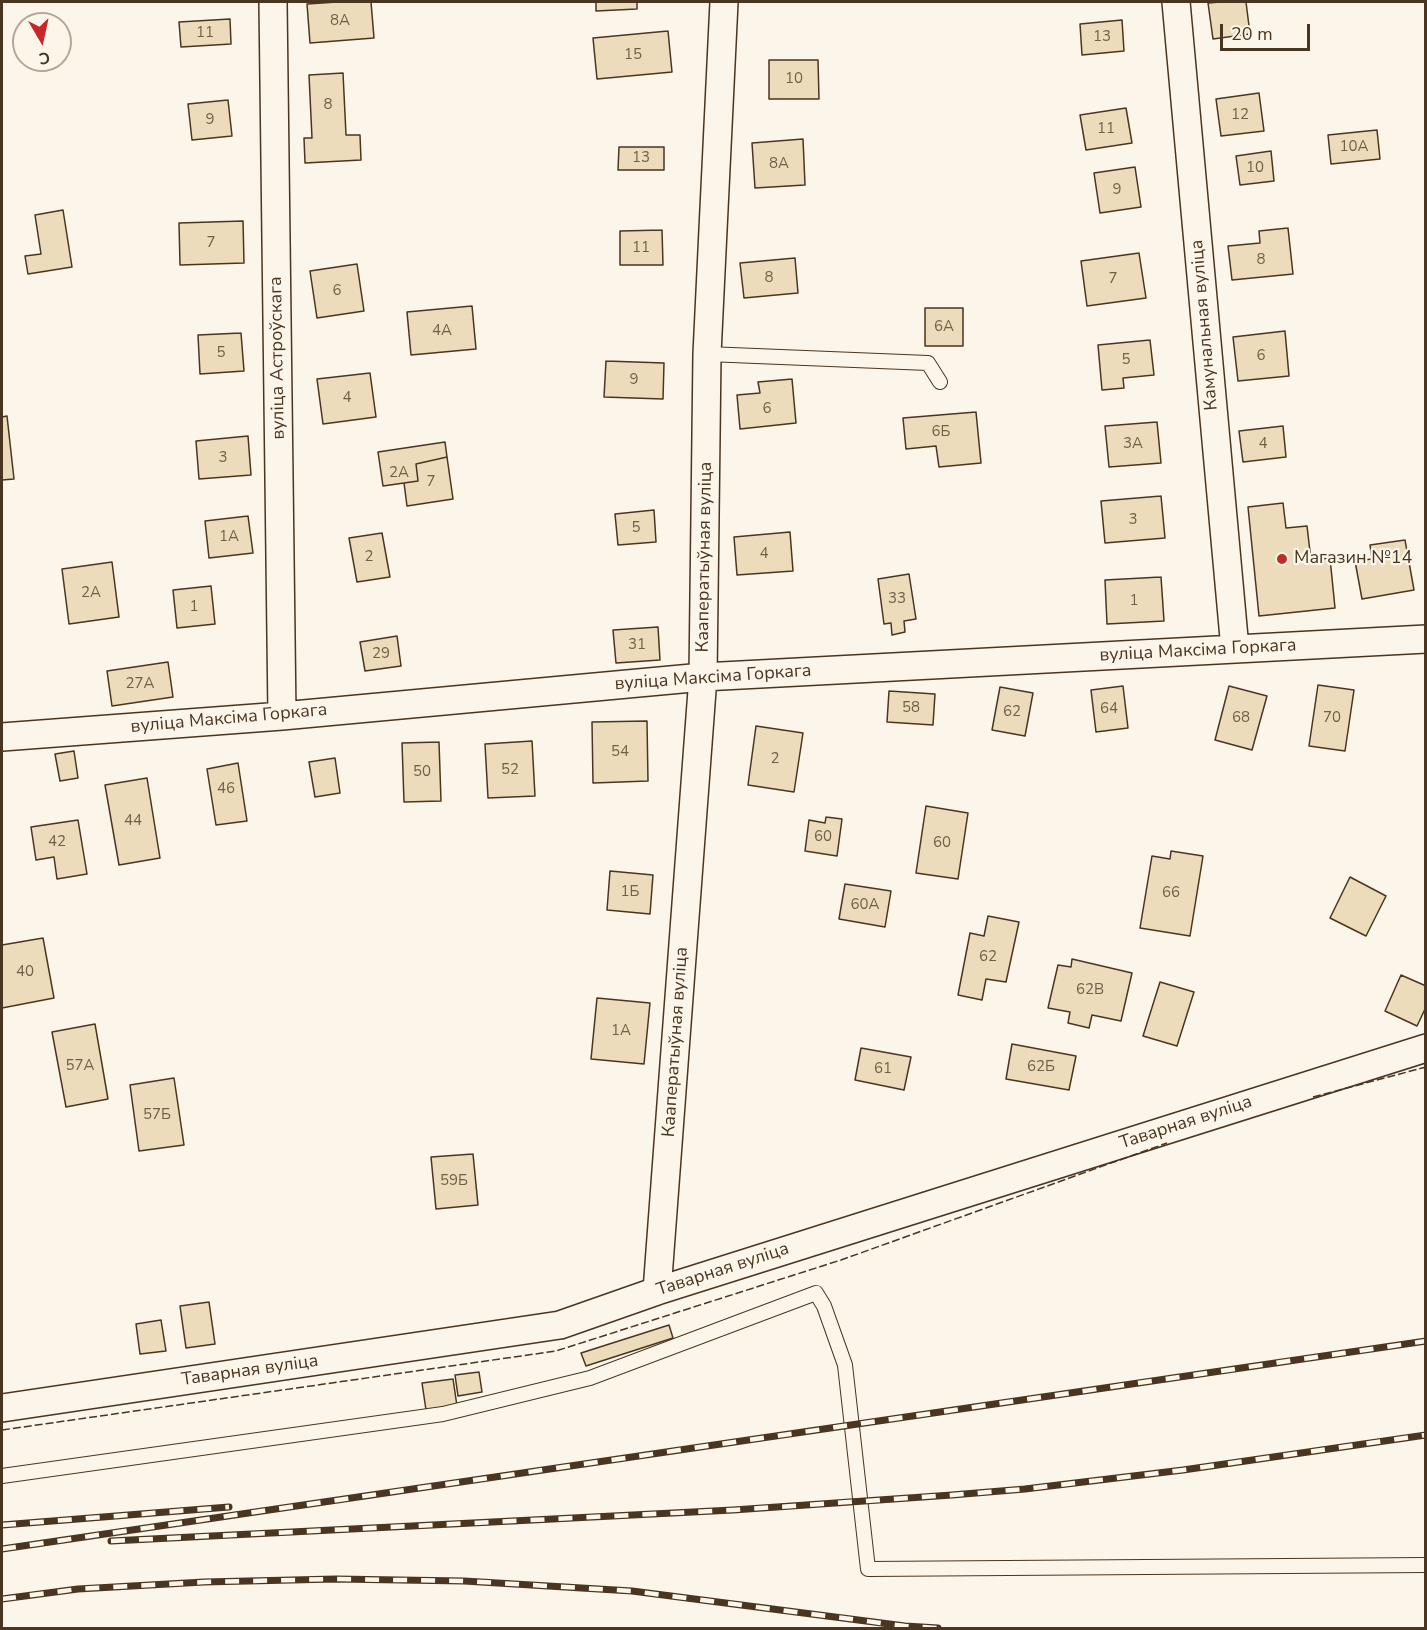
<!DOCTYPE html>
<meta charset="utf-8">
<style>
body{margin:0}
#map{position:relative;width:1427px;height:1630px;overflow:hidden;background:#fbf6e9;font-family:"Nunito Sans",sans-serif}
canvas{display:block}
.frame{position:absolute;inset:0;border:3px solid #4a3520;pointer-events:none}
.north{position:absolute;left:12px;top:12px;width:60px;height:60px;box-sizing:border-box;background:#fbf6e9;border:2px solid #b4a999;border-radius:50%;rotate:171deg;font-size:16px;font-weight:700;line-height:24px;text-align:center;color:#4a3520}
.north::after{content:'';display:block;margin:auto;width:21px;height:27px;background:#c62828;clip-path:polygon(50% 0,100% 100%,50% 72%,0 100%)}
.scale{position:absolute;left:1220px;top:24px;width:90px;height:27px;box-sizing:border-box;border:3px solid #4a3520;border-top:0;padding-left:8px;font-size:18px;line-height:21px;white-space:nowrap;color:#4a3520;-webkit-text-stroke:4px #fbf6e9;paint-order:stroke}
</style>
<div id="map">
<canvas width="1427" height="1630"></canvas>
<div class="frame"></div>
<div class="north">С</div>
<div class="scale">20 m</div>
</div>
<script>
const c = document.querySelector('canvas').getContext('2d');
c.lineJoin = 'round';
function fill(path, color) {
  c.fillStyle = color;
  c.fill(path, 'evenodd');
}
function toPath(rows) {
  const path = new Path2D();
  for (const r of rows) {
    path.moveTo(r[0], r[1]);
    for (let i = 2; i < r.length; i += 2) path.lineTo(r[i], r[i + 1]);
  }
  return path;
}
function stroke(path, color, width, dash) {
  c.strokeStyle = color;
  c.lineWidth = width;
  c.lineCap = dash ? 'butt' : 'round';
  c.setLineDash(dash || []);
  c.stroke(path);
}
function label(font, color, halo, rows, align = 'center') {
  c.font = font + ' "Nunito Sans",sans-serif';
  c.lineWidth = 4.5;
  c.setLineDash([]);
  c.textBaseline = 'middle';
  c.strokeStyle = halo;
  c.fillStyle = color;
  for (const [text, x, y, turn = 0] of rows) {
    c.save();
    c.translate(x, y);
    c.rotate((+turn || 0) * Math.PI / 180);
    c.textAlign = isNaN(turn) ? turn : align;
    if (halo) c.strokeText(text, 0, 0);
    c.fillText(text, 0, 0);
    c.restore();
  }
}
const building = toPath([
 [337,2,371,2,374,38,310,43,307,4,337,2],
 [596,2,637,2,637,9,596,11,596,2],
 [1220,2,1246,2,1250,34,1213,39,1208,3,1220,2],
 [230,19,231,44,181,47,179,22,230,19],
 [1122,20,1124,51,1082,55,1080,24,1122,20],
 [668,31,672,72,597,79,593,38,668,31],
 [769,60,818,60,819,99,769,99,769,60],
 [343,73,346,135,360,135,361,160,305,163,304,138,312,138,309,75,343,73],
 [1259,93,1264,131,1221,136,1216,99,1259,93],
 [228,100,232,136,192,140,188,104,228,100],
 [1126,108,1132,143,1086,150,1080,115,1126,108],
 [1377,130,1380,159,1331,164,1328,135,1377,130],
 [803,139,805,185,755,188,752,143,803,139],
 [619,147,664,147,664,170,618,170,619,147],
 [1271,151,1274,181,1240,185,1236,156,1271,151],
 [1135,167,1141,207,1100,213,1094,173,1135,167],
 [63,210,72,267,28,274,25,256,41,254,35,215,63,210],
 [243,221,244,263,180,265,179,223,243,221],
 [1288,228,1293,274,1232,280,1228,246,1260,243,1259,231,1288,228],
 [662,230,663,265,620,265,620,231,662,230],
 [1139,253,1146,298,1087,306,1081,261,1139,253],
 [795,258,798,293,744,298,740,263,795,258],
 [357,264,364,311,317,318,310,271,357,264],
 [472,306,476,349,411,355,407,312,472,306],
 [925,308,963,308,963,346,925,346,925,308],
 [1285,331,1289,376,1238,381,1233,337,1285,331],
 [241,333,244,371,200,374,198,335,241,333],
 [1150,340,1154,375,1123,378,1124,388,1102,390,1098,345,1150,340],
 [606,361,664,363,663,399,604,397,606,361],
 [370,373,376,417,323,424,317,379,370,373],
 [792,379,796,423,740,429,737,395,760,393,758,382,792,379],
 [976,412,981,463,939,467,936,446,906,449,903,418,976,412],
 [7,416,14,479,2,480,2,417,7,416],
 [1157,422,1161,463,1109,467,1105,426,1157,422],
 [1283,426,1286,457,1243,462,1239,431,1283,426],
 [248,436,251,475,199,479,196,441,248,436],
 [445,442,447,457,416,464,418,481,383,486,378,452,445,442],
 [447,457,453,499,407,506,404,483,418,481,416,464,447,457],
 [1161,496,1165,538,1105,543,1101,501,1161,496],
 [1283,503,1286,528,1307,526,1311,560,1330,558,1335,608,1259,616,1248,507,1283,503],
 [654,510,656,542,618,545,615,514,654,510],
 [248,516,253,553,209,558,205,521,248,516],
 [790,532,793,571,737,575,734,537,790,532],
 [382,533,390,577,357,582,349,538,382,533],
 [1405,540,1414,590,1362,599,1355,561,1372,559,1370,545,1405,540],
 [112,562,119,617,69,624,62,569,112,562],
 [909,574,916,619,904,621,905,632,892,635,891,623,884,624,878,579,909,574],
 [1161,577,1164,621,1107,624,1105,580,1161,577],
 [211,586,215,624,177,628,173,590,211,586],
 [658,627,660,660,616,663,613,630,658,627],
 [397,636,401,666,365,671,360,642,397,636],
 [168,662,173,697,112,706,107,671,168,662],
 [1318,685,1354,690,1345,751,1309,746,1318,685],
 [1123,686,1128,728,1096,732,1091,690,1123,686],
 [1229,686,1267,696,1252,750,1215,740,1229,686],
 [1000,687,1033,693,1025,736,992,730,1000,687],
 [889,691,935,694,933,725,887,722,889,691],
 [647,721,648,781,593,783,592,722,647,721],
 [756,726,803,733,794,792,748,785,756,726],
 [532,741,535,796,488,798,485,744,532,741],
 [439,742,441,801,404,802,402,743,439,742],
 [74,751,78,778,60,781,55,754,74,751],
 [335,758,340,793,315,797,309,762,335,758],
 [238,763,247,821,216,825,207,769,238,763],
 [147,778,160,858,119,865,105,785,147,778],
 [926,806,968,813,958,879,916,873,926,806],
 [826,817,842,819,837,856,805,851,809,820,825,823,826,817],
 [78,820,87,874,57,879,54,857,36,860,31,827,78,820],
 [1171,851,1203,856,1190,936,1140,928,1152,856,1170,859,1171,851],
 [610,871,653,875,650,914,607,910,610,871],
 [1350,877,1386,896,1366,936,1330,918,1350,877],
 [845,884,891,891,885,927,839,919,845,884],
 [988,916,1019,922,1006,982,986,979,982,1000,958,995,970,933,984,936,988,916],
 [43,938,54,998,2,1008,2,945,43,938],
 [1072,959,1132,973,1121,1021,1092,1015,1089,1028,1068,1023,1070,1012,1048,1008,1058,965,1071,967,1072,959],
 [1401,975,1426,986,1426,1007,1417,1026,1385,1011,1401,975],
 [1160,982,1194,992,1177,1046,1143,1036,1160,982],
 [597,998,650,1003,644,1064,591,1059,597,998],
 [95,1024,108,1099,66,1107,52,1032,95,1024],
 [1012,1044,1076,1056,1069,1090,1006,1079,1012,1044],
 [861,1048,911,1057,904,1090,855,1080,861,1048],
 [174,1078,184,1145,139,1151,130,1085,174,1078],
 [473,1154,478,1205,436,1209,431,1157,473,1154],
 [209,1302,215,1344,186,1348,180,1306,209,1302],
 [161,1320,166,1351,140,1354,136,1324,161,1320],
 [669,1325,673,1338,586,1366,581,1353,669,1325],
 [479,1372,482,1392,458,1396,455,1375,479,1372],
 [453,1379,457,1406,426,1410,422,1383,453,1379]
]);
const service = toPath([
 [707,354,928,363,940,382],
 [2,1476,443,1414,590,1378,816,1293,824,1306,845,1365,868,1569,1426,1565]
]);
const minor = toPath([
 [273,2,282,716],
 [1176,2,1235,649],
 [2,737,282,716,703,677,1426,639],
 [657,1291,703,677,707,354,724,2],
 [2,1408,560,1325,657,1291,1426,1048]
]);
const rail = toPath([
 [2,1525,229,1507],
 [111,1541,733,1510,952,1495,1025,1489,1183,1470,1426,1435],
 [2,1549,1426,1341],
 [2,1599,78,1589,204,1582,336,1579,464,1581,632,1591,905,1626,938,1628]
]);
const fence = toPath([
 [1313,1097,1426,1067],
 [2,1430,556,1351,841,1260,1167,1143]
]);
const markers = [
 [1282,559,6,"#c62828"]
];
const numberNames = [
 ["8А",340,21],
 ["11",205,33],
 ["13",1102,37],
 ["15",633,55],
 ["10",794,79],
 ["8",328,105],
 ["12",1240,115],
 ["9",210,120],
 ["11",1106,129],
 ["10А",1354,147],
 ["13",641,158],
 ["8А",779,164],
 ["10",1255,168],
 ["9",1117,190],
 ["7",211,243],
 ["11",641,248],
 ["8",1261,260],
 ["8",769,278],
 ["7",1113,279],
 ["6",337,291],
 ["6А",944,327],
 ["4А",442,331],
 ["5",221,353],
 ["6",1261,356],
 ["5",1126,360],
 ["9",634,380],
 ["4",347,398],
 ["6",767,409],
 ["6Б",941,432],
 ["3А",1133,444],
 ["4",1263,444],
 ["3",223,458],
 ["2А",399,473],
 ["7",431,482],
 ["3",1133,520],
 ["5",636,528],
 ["1А",229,537],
 ["4",764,554],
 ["2",369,557],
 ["2А",91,593],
 ["33",897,599],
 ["1",1134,601],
 ["1",194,607],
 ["31",637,645],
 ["29",381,654],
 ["27А",140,684],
 ["58",911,708],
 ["64",1109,709],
 ["62",1012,712],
 ["68",1241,718],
 ["70",1332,718],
 ["54",620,752],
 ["2",775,759],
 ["52",510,770],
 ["50",422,772],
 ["46",226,789],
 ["44",133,821],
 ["60",823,837],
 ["42",57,842],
 ["60",942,843],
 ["1Б",630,892],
 ["66",1171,893],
 ["60А",865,905],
 ["62",988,957],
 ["40",25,972],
 ["62В",1090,990],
 ["1А",621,1031],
 ["57А",80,1066],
 ["62Б",1041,1067],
 ["61",883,1069],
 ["57Б",157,1115],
 ["59Б",454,1181]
];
const streetNames = [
 ["Камунальная вуліца",1205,325,-95],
 ["вуліца Астроўскага",278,358,-91],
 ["Кааператыўная вуліца",705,557,-89],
 ["вуліца Максіма Горкага",1198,651,-3],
 ["вуліца Максіма Горкага",713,678,-4],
 ["вуліца Максіма Горкага",229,719,-5],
 ["Кааператыўная вуліца",676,1042,-86],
 ["Таварная вуліца",1186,1123,-18],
 ["Таварная вуліца",723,1270,-18],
 ["Таварная вуліца",250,1371,-8]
];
const poiNames = [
 ["Магазин №14",1294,559]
];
fill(building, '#ecdcbc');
stroke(building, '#4a3520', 1.5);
stroke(service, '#4a3520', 16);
stroke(minor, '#4a3520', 30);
stroke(service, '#fbf6e9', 14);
stroke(minor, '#fbf6e9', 27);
stroke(rail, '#4a3520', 7);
stroke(rail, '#fbf6e9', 4.5, [14]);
stroke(fence, '#4a3520', 1.5, [8, 3]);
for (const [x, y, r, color] of markers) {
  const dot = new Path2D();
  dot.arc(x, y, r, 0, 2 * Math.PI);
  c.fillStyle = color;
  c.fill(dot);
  stroke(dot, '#fbf6e9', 2);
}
label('15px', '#725f47', null, numberNames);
label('18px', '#4a3520', '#fbf6e9', streetNames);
label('18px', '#4a3520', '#fbf6e9', poiNames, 'left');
</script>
